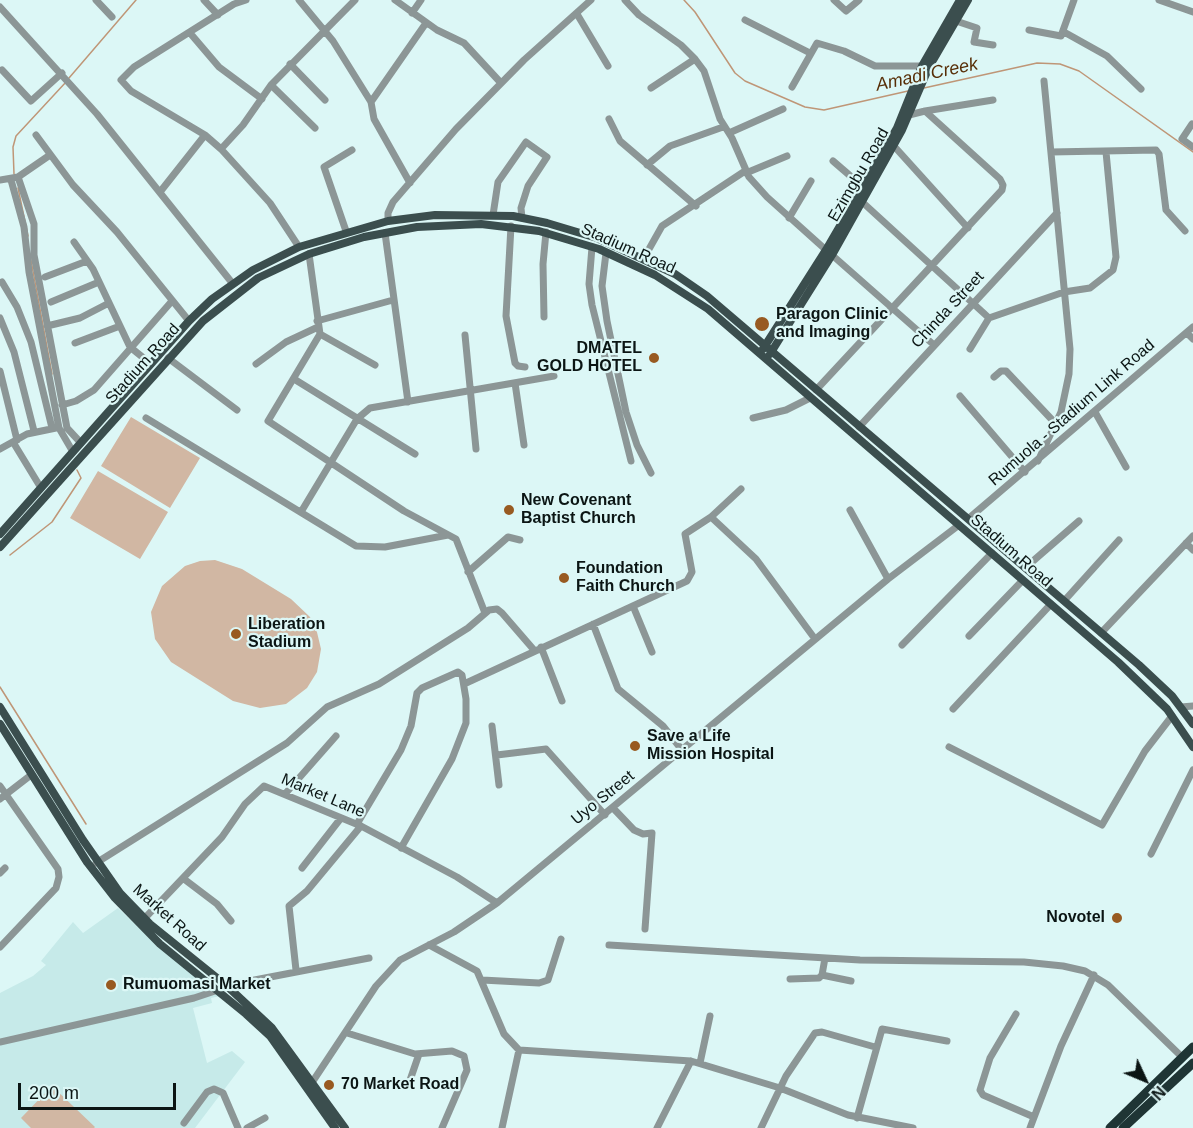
<!DOCTYPE html>
<style>
body{margin:0}
#map{position:relative;width:1193px;height:1128px;overflow:hidden;background:#dcf7f6;font-family:Helvetica,sans-serif}
canvas{display:block}
.north{position:absolute;left:1115px;top:1050px;width:60px;height:60px;-webkit-text-stroke:4px #dcf7f6;paint-order:stroke;rotate:134deg;font-size:16px;font-weight:700;line-height:24px;text-align:center;color:#0b1514}
.north::after{content:'';display:block;margin:auto;width:21px;height:27px;background:#0b1514;clip-path:polygon(50% 0,100% 100%,50% 72%,0 100%)}
.scale{position:absolute;left:18px;top:1083px;width:158px;height:27px;box-sizing:border-box;border:3px solid #0b1514;border-top:0;padding-left:8px;font-size:18px;line-height:21px;white-space:nowrap;color:#0b1514;-webkit-text-stroke:4px #dcf7f6;paint-order:stroke}
</style>
<div id="map">
<canvas width="1193" height="1128"></canvas>
<div class="north">N</div>
<div class="scale">200 m</div>
</div>
<script>
const c = document.querySelector('canvas').getContext('2d');
c.lineJoin = 'round';
function fill(path, color) {
  c.fillStyle = color;
  c.fill(path, 'evenodd');
}
function toPath(rows) {
  const path = new Path2D();
  for (const r of rows) {
    path.moveTo(r[0], r[1]);
    for (let i = 2; i < r.length; i += 2) path.lineTo(r[i], r[i + 1]);
  }
  return path;
}
function stroke(path, color, width, dash) {
  c.strokeStyle = color;
  c.lineWidth = width;
  c.lineCap = dash ? 'butt' : 'round';
  c.setLineDash(dash || []);
  c.stroke(path);
}
function label(font, color, halo, rows, align = 'center') {
  c.font = font + ' Helvetica,sans-serif';
  c.lineWidth = 4.5;
  c.setLineDash([]);
  c.textBaseline = 'middle';
  c.strokeStyle = halo;
  c.fillStyle = color;
  for (const [text, x, y, turn = 0] of rows) {
    c.save();
    c.translate(x, y);
    c.rotate((+turn || 0) * Math.PI / 180);
    c.textAlign = isNaN(turn) ? turn : align;
    if (halo) c.strokeText(text, 0, 0);
    c.fillText(text, 0, 0);
    c.restore();
  }
}
const built = toPath([
 [118,908,158,946,220,996,211,998,212,1003,193,1008,207,1063,232,1051,245,1062,195,1128,0,1128,0,993,33,976,46,965,41,961,73,922,83,933]
]);
const green = toPath([
 [131,417,200,458,170,508,101,466],
 [98,471,168,512,140,559,70,518],
 [215,560,242,569,291,599,310,617,316,628,321,649,317,672,307,688,286,704,260,708,233,701,171,662,155,639,151,612,162,586,185,566,200,561],
 [52,1086,95,1127,94,1128,31,1128,21,1118]
]);
const stream = toPath([
 [684,0,695,12,735,73,745,81,805,107,824,110,908,91],
 [69,78,136,0],
 [924,88,1037,63,1060,64,1079,71,1193,152],
 [14,174,13,147,16,136,66,82],
 [18,188,28,236],
 [30,255,52,374],
 [10,555,52,522,81,478,77,470],
 [0,687,86,824]
]);
const minor = toPath([
 [96,0,112,17],
 [204,0,218,15],
 [246,0,234,4,134,67,121,80,131,91,205,135,221,149,270,203,299,247],
 [299,0,333,41,371,102,374,119,410,183],
 [395,0,437,30,464,43,501,83],
 [625,0,639,15,681,45,695,59,704,71,720,119,732,138,749,177,767,197,826,250],
 [834,0,846,11,859,0],
 [1159,0,1193,12],
 [0,7,97,114,233,284],
 [412,13,421,0],
 [577,14,608,66],
 [745,20,810,53],
 [956,21,977,28,974,42,993,45],
 [1029,30,1061,36,1074,0],
 [1064,32,1107,56,1141,89],
 [190,33,219,67,262,99],
 [290,64,325,100],
 [2,70,31,101,62,73],
 [271,85,315,128],
 [792,87,817,43,844,51,875,66,922,66],
 [651,88,695,59],
 [371,102,426,23],
 [925,111,993,100],
 [609,119,620,141,696,206],
 [1192,124,1182,139,1193,147],
 [729,133,783,109],
 [36,135,73,185,117,232,189,321],
 [893,145,968,228],
 [221,149,243,125,271,85,355,0],
 [1051,152,1156,150,1159,154,1166,210,1185,231],
 [833,161,862,186],
 [647,165,670,146,723,127],
 [746,173,787,156],
 [18,177,34,224,34,255,67,428,81,443],
 [0,180,18,177,50,155],
 [11,180,24,227,29,272,59,428,73,452],
 [160,192,205,135],
 [860,200,989,318,1064,292,1090,288,1113,270,1116,257,1106,152],
 [493,215,498,182,526,142,547,157,528,186,521,208,522,218],
 [789,218,811,181],
 [388,221,388,213,393,202,456,129,524,60,591,0],
 [511,226,506,316,515,363,518,366,525,367],
 [346,231,324,167,352,150],
 [385,233,408,402],
 [74,242,93,269,130,347,151,364],
 [592,247,589,284,592,305,631,461],
 [606,253,602,286,607,321,626,412,637,445,651,473],
 [309,254,320,334,268,421,404,511,456,539,485,613],
 [832,255,934,345],
 [644,258,662,226,745,171],
 [45,277,87,261],
 [2,282,17,307,31,342,52,428],
 [51,302,99,282],
 [544,317,543,264,546,232],
 [0,318,14,352,34,431],
 [317,321,393,300],
 [47,326,80,318,109,303],
 [1187,333,1193,339],
 [320,334,375,365],
 [465,335,476,449],
 [75,343,120,326],
 [970,349,989,318],
 [168,358,237,410],
 [256,364,286,342,318,327],
 [0,371,17,440],
 [994,377,1001,371,1006,371,1056,424],
 [294,379,415,454],
 [515,383,524,445],
 [816,390,1002,190,1003,185,1000,179,925,111,909,115],
 [960,396,1025,472],
 [62,405,76,401,94,390,172,301],
 [1095,412,1126,467],
 [146,418,356,546,385,547,448,535],
 [753,418,786,410,810,398],
 [859,427,1057,213],
 [13,442,41,488],
 [0,449,27,434,56,428],
 [1038,461,1061,412,1069,374,1070,349,1044,81],
 [850,510,888,579],
 [301,512,357,419,370,408,554,376],
 [711,517,756,559,815,639],
 [968,519,1193,327],
 [1186,543,1193,550],
 [1025,568,1079,521],
 [468,572,508,537,520,540],
 [1064,601,1119,540],
 [633,606,652,652],
 [593,624,618,689,663,726,682,750],
 [1101,633,1193,536],
 [969,636,1023,580],
 [902,645,992,553],
 [541,647,562,701],
 [464,684,687,581,692,572,685,534,711,517,741,489],
 [1181,707,1193,706],
 [953,709,1051,604],
 [492,726,499,785],
 [949,747,1102,825,1145,751,1172,716],
 [497,755,546,749,605,815],
 [0,786,58,869,59,877,56,888,0,947],
 [285,794,336,736],
 [0,799,31,775],
 [613,808,634,830,643,834,652,833,645,929],
 [357,824,401,750,411,726,417,693,422,688,458,672,462,675,466,699,466,723,452,759,401,848],
 [1151,854,1193,770],
 [96,863,287,743,327,707,379,684,468,628,489,610,497,609,502,613,534,650],
 [302,868,341,818],
 [0,873,5,868],
 [184,879,217,904,231,921],
 [144,919,222,837,245,804,264,786,361,826,457,877,497,903],
 [429,945,477,971,504,1034,519,1050,691,1061,780,1088,848,1115,913,1128],
 [609,945,860,960,1024,962,1063,966,1085,971,1108,985,1182,1057],
 [296,970,289,906,307,891,361,826],
 [822,975,851,981],
 [790,979,819,978,822,975,825,958],
 [482,980,539,983,548,980,561,939],
 [1016,1014,990,1058,980,1090,983,1095,1034,1117],
 [347,1033,415,1054,452,1051,464,1056,467,1070,442,1128],
 [0,1042,194,998,239,983,369,958],
 [700,1063,710,1016],
 [313,1081,376,986,400,960,454,932,497,903,888,579,959,525],
 [408,1086,419,1054],
 [857,1118,882,1029,947,1041],
 [184,1123,207,1092,214,1089,223,1093,238,1128],
 [247,1128,265,1118],
 [502,1128,519,1050],
 [657,1128,691,1061],
 [761,1128,786,1076,815,1033,822,1032,875,1047],
 [1030,1128,1061,1046,1094,975]
]);
const major = toPath([
 [763,349,826,250,897,128,922,66,960,0],
 [770,354,832,255,902,130,929,67,968,0],
 [0,534,189,321,212,299,253,270,299,247,388,221,435,215,513,216,547,223,597,238,675,274,707,296,1139,665,1172,696,1193,724],
 [0,547,203,321,258,278,309,254,364,237,417,227,481,224,539,231,599,249,655,275,708,309,1118,662,1167,709,1193,747],
 [0,707,83,840,120,893,150,924,227,986,272,1028,345,1128],
 [0,724,87,862,115,898,160,944,246,1014,270,1036,335,1128]
]);
const highway = toPath([
 [1110,1128,1193,1047],
 [1123,1128,1193,1063]
]);
const markers = [
 [762,324,8,"#985a21"],
 [654,358,6,"#985a21"],
 [509,510,6,"#985a21"],
 [564,578,6,"#985a21"],
 [236,634,6,"#985a21"],
 [635,746,6,"#985a21"],
 [1117,918,6,"#985a21"],
 [111,985,6,"#985a21"],
 [329,1085,6,"#985a21"]
];
const streetNames = [
 ["Ezimgbu Road",859,175,-60],
 ["Stadium Road",628,249,24],
 ["Chinda Street",948,310,-47],
 ["Stadium Road",143,364,-48],
 ["Rumuola - Stadium Link Road",1072,413,-41],
 ["Stadium Road",1011,551,41],
 ["Market Lane",323,796,23],
 ["Uyo Street",603,798,-39],
 ["Market Road",169,918,42]
];
const poiNames = [
 ["Paragon Clinic",776,315],
 ["and Imaging",776,333],
 ["DMATEL",642,349,"right"],
 ["GOLD HOTEL",642,367,"right"],
 ["New Covenant",521,501],
 ["Baptist Church",521,519],
 ["Foundation",576,569],
 ["Faith Church",576,587],
 ["Liberation",248,625],
 ["Stadium",248,643],
 ["Save a Life",647,737],
 ["Mission Hospital",647,755],
 ["Novotel",1105,918,"right"],
 ["Rumuomasi Market",123,985],
 ["70 Market Road",341,1085]
];
const waterNames = [
 ["Amadi Creek",927,75,-12]
];
fill(built, '#c6eae9');
fill(green, '#d1b7a3');
stroke(stream, '#bf9677', 1.5);
stroke(minor, '#8c9696', 7);
stroke(major, '#3b4e4e', 8);
stroke(highway, '#1f3535', 9);
for (const [x, y, r, color] of markers) {
  const dot = new Path2D();
  dot.arc(x, y, r, 0, 2 * Math.PI);
  c.fillStyle = color;
  c.fill(dot);
  stroke(dot, '#dcf7f6', 2);
}
label('16px', '#0b1514', '#dcf7f6', streetNames);
label('bold 16px', '#0b1514', '#dcf7f6', poiNames, 'left');
label('italic 18px', '#572e07', '#dcf7f6', waterNames);
</script>
